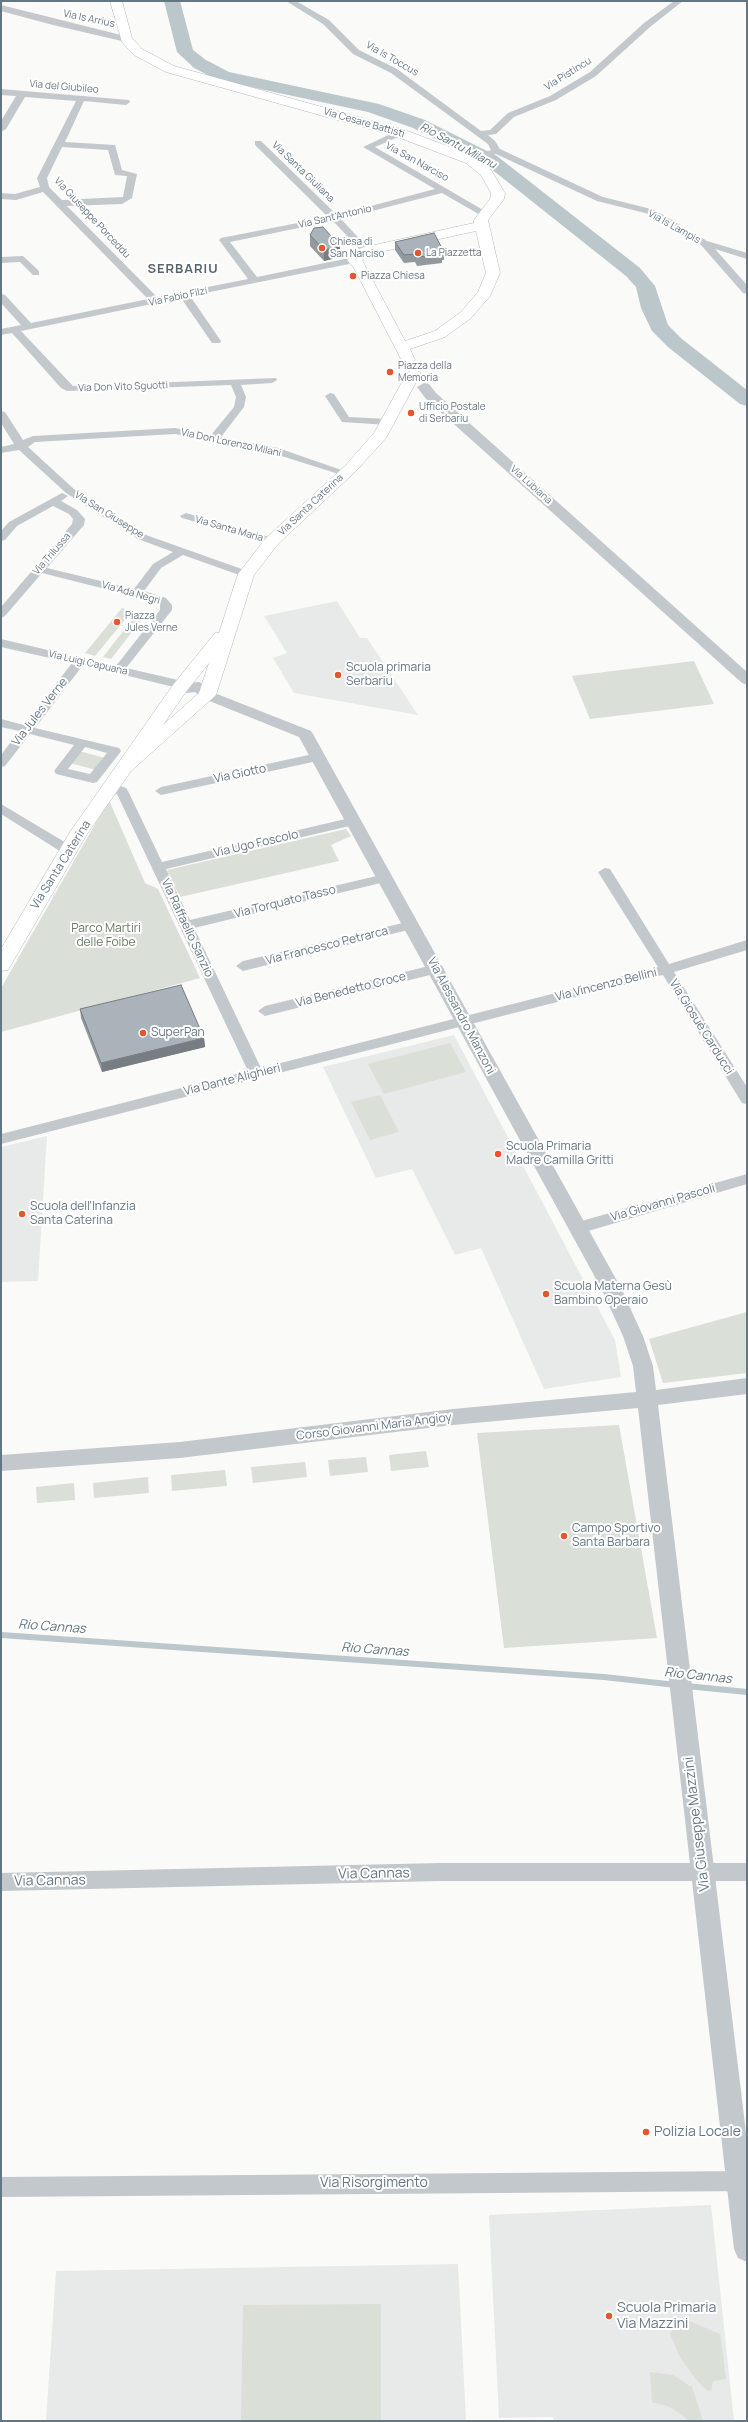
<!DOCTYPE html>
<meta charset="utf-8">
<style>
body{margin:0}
#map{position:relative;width:748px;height:2422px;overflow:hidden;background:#fafaf8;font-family:Manrope,sans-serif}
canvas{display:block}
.frame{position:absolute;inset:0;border:2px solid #657683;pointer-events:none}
</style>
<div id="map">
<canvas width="748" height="2422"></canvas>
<div class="frame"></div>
</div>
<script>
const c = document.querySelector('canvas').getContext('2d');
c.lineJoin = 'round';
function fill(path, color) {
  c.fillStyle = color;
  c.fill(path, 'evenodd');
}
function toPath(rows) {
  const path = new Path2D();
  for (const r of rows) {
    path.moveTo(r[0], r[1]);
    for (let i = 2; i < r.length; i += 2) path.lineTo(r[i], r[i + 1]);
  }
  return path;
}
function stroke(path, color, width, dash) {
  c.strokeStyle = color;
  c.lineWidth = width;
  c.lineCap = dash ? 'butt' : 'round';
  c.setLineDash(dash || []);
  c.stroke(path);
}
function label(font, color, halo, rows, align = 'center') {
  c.font = font + ' Manrope,sans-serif';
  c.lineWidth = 4;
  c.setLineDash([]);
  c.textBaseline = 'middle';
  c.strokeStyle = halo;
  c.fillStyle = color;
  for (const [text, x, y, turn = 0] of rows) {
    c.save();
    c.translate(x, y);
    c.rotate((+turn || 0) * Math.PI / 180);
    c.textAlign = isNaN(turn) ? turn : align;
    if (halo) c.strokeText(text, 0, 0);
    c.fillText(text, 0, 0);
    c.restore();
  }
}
const built = toPath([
 [337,601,360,638,367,638,418,715,294,693,273,658,287,653,264,616],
 [454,1035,615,1340,621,1377,544,1389,481,1248,455,1255,412,1169,376,1178,323,1067],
 [47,1136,38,1281,1,1282,1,1147],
 [711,2205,734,2421,554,2421,553,2417,499,2418,489,2215],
 [458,2264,466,2421,46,2421,56,2271]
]);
const green = toPath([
 [122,608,132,611,95,656,85,653],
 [138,612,146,614,111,659,103,657],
 [694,661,714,704,590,719,572,676],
 [79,751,105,758,96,770,70,763],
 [109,800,145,883,158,889,200,978,1,1032,1,988],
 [346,829,351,836,331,845,339,861,180,897,167,870],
 [450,1043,466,1072,384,1094,368,1064],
 [380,1095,399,1132,370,1140,351,1102],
 [747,1312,747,1373,663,1383,649,1339],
 [619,1425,657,1638,504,1648,477,1433],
 [426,1451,429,1467,391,1471,389,1455],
 [366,1457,368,1472,330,1476,328,1460],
 [305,1462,307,1477,253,1483,251,1467],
 [225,1470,227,1486,172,1491,171,1475],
 [148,1477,149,1493,94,1498,93,1483],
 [74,1483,75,1500,37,1503,36,1487],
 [381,2304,381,2421,241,2421,243,2305],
 [680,2317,720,2334,726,2379,713,2381,711,2390,708,2391,700,2384,681,2359,670,2334],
 [650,2372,673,2375,692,2387,703,2421,690,2421,670,2407,652,2402]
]);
const stream = toPath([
 [1,1635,604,1677,676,1685],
 [686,1686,747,1692]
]);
const river = toPath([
 [164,1,180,1,193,50,206,60,229,72,379,104,425,120,497,156,640,268,655,286,668,325,682,339,747,390,747,406,740,404,668,347,652,331,641,308,636,287,626,276,485,164,413,128,368,112,218,80,194,68,177,52,164,1]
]);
const minor = toPath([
 [286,1,296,1,329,20,359,50,397,69,481,131,490,130,508,113,550,96,590,72,644,23,674,1,683,1,650,27,596,76,556,100,514,117,496,134,488,135,495,141,500,149,603,197,655,210,707,241,747,253,747,259,715,249,747,285,747,294,743,293,701,245,649,214,597,201,496,154,474,162,468,162,468,158,491,150,488,144,391,73,353,54,323,24,286,1],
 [1,5,129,37,130,39,126,42,53,25,1,11,1,5],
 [1,89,129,100,130,102,126,105,84,101,65,142,115,145,122,170,137,174,132,198,122,204,67,206,157,297,248,279,219,240,221,238,328,217,255,145,255,141,261,141,337,215,435,189,363,147,397,131,403,131,403,135,375,147,490,214,482,216,442,193,341,219,369,249,371,251,366,254,363,253,333,221,230,242,257,277,354,257,359,260,354,263,190,296,221,341,220,343,212,343,181,298,21,331,73,386,276,378,277,380,272,383,241,385,246,397,244,407,221,437,278,448,350,473,345,476,272,453,175,434,35,442,28,447,74,489,146,535,250,572,252,574,250,576,242,576,183,555,161,568,144,591,166,598,172,605,172,610,126,668,178,680,180,683,178,686,174,687,83,665,35,728,119,748,121,751,119,754,97,782,93,783,56,774,54,771,74,745,30,734,5,766,1,767,1,755,19,731,1,727,1,719,24,725,72,663,1,647,1,639,116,666,160,610,160,605,158,602,133,596,42,573,5,616,1,618,1,607,72,524,73,519,69,514,53,506,17,526,5,540,1,541,1,531,9,522,62,493,68,496,61,501,77,510,85,519,84,525,47,568,134,589,153,564,173,552,138,539,66,493,19,450,1,453,1,447,14,444,1,423,1,411,5,412,23,440,33,436,175,428,211,435,234,407,236,397,231,385,67,391,61,388,12,333,1,335,1,329,21,325,1,303,1,294,5,295,31,323,148,299,43,192,16,200,1,199,1,193,15,194,40,187,37,178,76,101,25,97,6,129,1,132,1,121,16,96,1,95,1,89],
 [62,147,108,150,115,175,127,176,123,197,62,200,49,187,47,178,62,147],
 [85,747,107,753,90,774,68,769,85,747],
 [23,256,39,271,39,275,33,275,20,262,1,263,1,257,23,256],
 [330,393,334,394,349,417,388,419,393,422,388,425,342,422,325,396,330,393],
 [186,513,276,539,278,541,272,544,182,518,180,516,186,513],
 [318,753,322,754,324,757,322,760,161,795,155,791,161,787,318,753],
 [112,783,126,788,128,791,162,862,354,817,360,821,354,825,166,869,190,920,385,874,392,878,385,882,194,928,261,1068,658,967,598,872,605,868,610,869,669,964,747,940,747,950,674,972,747,1087,747,1104,742,1103,663,975,1,1144,1,1134,248,1071,117,794,106,787,112,783],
 [1,804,73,847,75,850,73,853,63,853,1,814,1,804],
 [411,921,418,925,416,928,243,971,236,966,243,961,411,921],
 [437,964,442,966,444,969,442,972,265,1016,258,1011,265,1006,437,964],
 [747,1174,747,1184,578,1234,573,1232,570,1228,573,1224,578,1222,747,1174],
 [440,1863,747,1863,747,1881,440,1881,1,1891,1,1873,440,1863],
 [747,2171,747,2191,1,2197,1,2177,747,2171]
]);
const tertiary = toPath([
 [424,383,429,384,436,393,747,672,747,685,742,683,426,399,417,387,424,383],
 [199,682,204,684,212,692,311,731,313,734,621,1288,643,1336,653,1366,656,1390,747,1378,747,1394,658,1405,747,2141,747,2262,738,2258,734,2249,638,1408,453,1425,180,1458,1,1471,1,1455,180,1442,453,1409,636,1392,633,1366,623,1336,601,1288,299,737,202,698,195,692,179,694,171,689,179,684,199,682]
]);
const secondary = toPath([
 [110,1,122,1,132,38,142,49,174,66,405,130,476,157,491,170,505,193,504,199,488,220,500,273,490,296,471,318,445,337,410,349,415,360,408,364,403,363,354,268,347,260,361,248,474,223,474,220,490,199,491,193,481,175,466,163,395,136,166,72,134,55,122,42,110,1],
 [476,231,486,273,478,292,461,312,435,331,405,341,362,260,371,254,476,231],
 [414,369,421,373,386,438,356,471,278,544,254,575,216,695,131,771,87,834,8,970,1,971,1,949,70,832,173,685,215,633,219,633,238,574,266,538,346,465,374,433,407,373,414,369],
 [209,663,199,693,163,725,185,693,209,663]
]);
const wall = toPath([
 [310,235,340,257,324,261,310,246],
 [395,242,444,252,444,260,442,260,442,263,417,266,415,262,404,263,395,250],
 [80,1009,204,1038,205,1047,102,1072,81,1018]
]);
const shadedWall = toPath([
 [340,246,340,257,324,261,324,250],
 [204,1038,205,1047,102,1072,101,1063]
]);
const building = toPath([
 [323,227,340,246,324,250,310,235,314,228,323,227],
 [434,233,444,252,442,252,442,255,417,257,416,254,404,255,395,242,434,233],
 [181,985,204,1038,101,1063,80,1009,181,985]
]);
const markers = [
 [322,248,4,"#e4572e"],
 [418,253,4,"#e4572e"],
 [353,276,4,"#e4572e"],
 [390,372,4,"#e4572e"],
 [411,413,4,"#e4572e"],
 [117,622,4,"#e4572e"],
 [338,675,4,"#e4572e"],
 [143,1033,4,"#e4572e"],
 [498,1154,4,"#e4572e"],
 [22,1214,4,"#e4572e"],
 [546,1294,4,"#e4572e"],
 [564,1536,4,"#e4572e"],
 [646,2132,4,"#e4572e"],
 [609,2316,4,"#e4572e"]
];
const farStreetnames = [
 ["Via Is Arrius",89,19,12],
 ["Via Is Toccus",392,59,30],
 ["Via Pistincu",568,74,-32],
 ["Via del Giubileo",64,87,5],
 ["Via Cesare Battisti",364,123,16],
 ["Via San Narciso",417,162,29],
 ["Via Santa Giuliana",303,172,44],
 ["Via Sant'Antonio",335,217,-13],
 ["Via Giuseppe Porceddu",92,218,47],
 ["Via Is Lampis",674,227,29],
 ["Via Fabio Filzi",178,297,-12],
 ["Via Don Vito Sguotti",123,387,-2],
 ["Via Don Lorenzo Milani",231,443,12],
 ["Via Lubiana",531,485,42],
 ["Via Santa Caterina",311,505,-43],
 ["Via San Giuseppe",109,515,32],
 ["Via Santa Maria",229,529,16],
 ["Via Trilussa",52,554,-49],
 ["Via Ada Negri",131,593,16],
 ["Via Luigi Capuana",88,663,13]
];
const farPoinames = [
 ["Chiesa di",330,242],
 ["San Narciso",330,254],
 ["La Piazzetta",426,253],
 ["Piazza Chiesa",361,276],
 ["Piazza della",398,366],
 ["Memoria",398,378],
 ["Ufficio Postale",419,407],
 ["di Serbariu",419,419],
 ["Piazza",125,616],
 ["Jules Verne",125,628]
];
const farWaternames = [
 ["Rio Santu Milanu",458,146,28]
];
const poiNames = [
 ["Scuola primaria",346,668],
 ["Serbariu",346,682],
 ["SuperPan",151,1033],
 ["Scuola Primaria",506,1147],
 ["Madre Camilla Gritti",506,1161],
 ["Scuola dell'Infanzia",30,1207],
 ["Santa Caterina",30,1221],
 ["Scuola Materna Gesù",554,1287],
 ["Bambino Operaio",554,1301],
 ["Campo Sportivo",572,1529],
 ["Santa Barbara",572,1543]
];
const streetNames = [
 ["Via Jules Verne",40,712,-52],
 ["Via Giotto",240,774,-12],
 ["Via Ugo Foscolo",256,844,-13],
 ["Via Santa Caterina",61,865,-58],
 ["Via Torquato Tasso",285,902,-14],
 ["Via Raffaello Sanzio",187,928,65],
 ["Via Francesco Petrarca",327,946,-14],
 ["Via Vincenzo Bellini",606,985,-14],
 ["Via Benedetto Croce",351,990,-14],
 ["Via Alessandro Manzoni",461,1016,62],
 ["Via Giosuè Carducci",701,1027,58],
 ["Via Dante Alighieri",232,1080,-14],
 ["Via Giovanni Pascoli",663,1203,-16],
 ["Corso Giovanni Maria Angioy",374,1427,-7]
];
const parkNames = [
 ["Parco Martiri",106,929],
 ["delle Foibe",106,943]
];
const farDistrictnames = [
 ["SERBARIU",183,269]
];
const waterNames = [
 ["Rio Cannas",52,1627,4],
 ["Rio Cannas",375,1650,4],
 ["Rio Cannas",698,1676,6]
];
const nearStreetnames = [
 ["Via Giuseppe Mazzini",697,1824,-97],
 ["Via Cannas",374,1874,-1],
 ["Via Cannas",50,1881,-1],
 ["Via Risorgimento",374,2183]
];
const nearPoinames = [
 ["Polizia Locale",654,2132],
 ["Scuola Primaria",617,2308],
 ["Via Mazzini",617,2324]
];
fill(built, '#e8e9e9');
fill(green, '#dadfd7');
stroke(stream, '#bbc7cb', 6);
fill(river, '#bbc7cb');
stroke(secondary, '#b3babf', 1);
fill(minor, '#c3c8cc');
fill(tertiary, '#c3c8cc');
fill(secondary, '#fff');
fill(wall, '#929a9f');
fill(shadedWall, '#777d82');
fill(building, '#aab3b9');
stroke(building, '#777d82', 1);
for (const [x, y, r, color] of markers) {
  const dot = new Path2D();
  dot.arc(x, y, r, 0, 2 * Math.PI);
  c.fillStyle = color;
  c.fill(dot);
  stroke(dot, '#fff', 1.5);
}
label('10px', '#657683', '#fff', farStreetnames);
label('10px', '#657683', '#fff', farPoinames, 'left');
label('italic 11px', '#60757c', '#fff', farWaternames);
label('12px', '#657683', '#fff', poiNames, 'left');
label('12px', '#657683', '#fff', streetNames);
label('12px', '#687a64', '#fff', parkNames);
c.letterSpacing = '1px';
label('bold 13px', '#57646e', '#fff', farDistrictnames);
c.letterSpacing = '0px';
label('italic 13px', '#60757c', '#fff', waterNames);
label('14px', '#657683', '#fff', nearStreetnames);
label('14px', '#657683', '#fff', nearPoinames, 'left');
</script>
